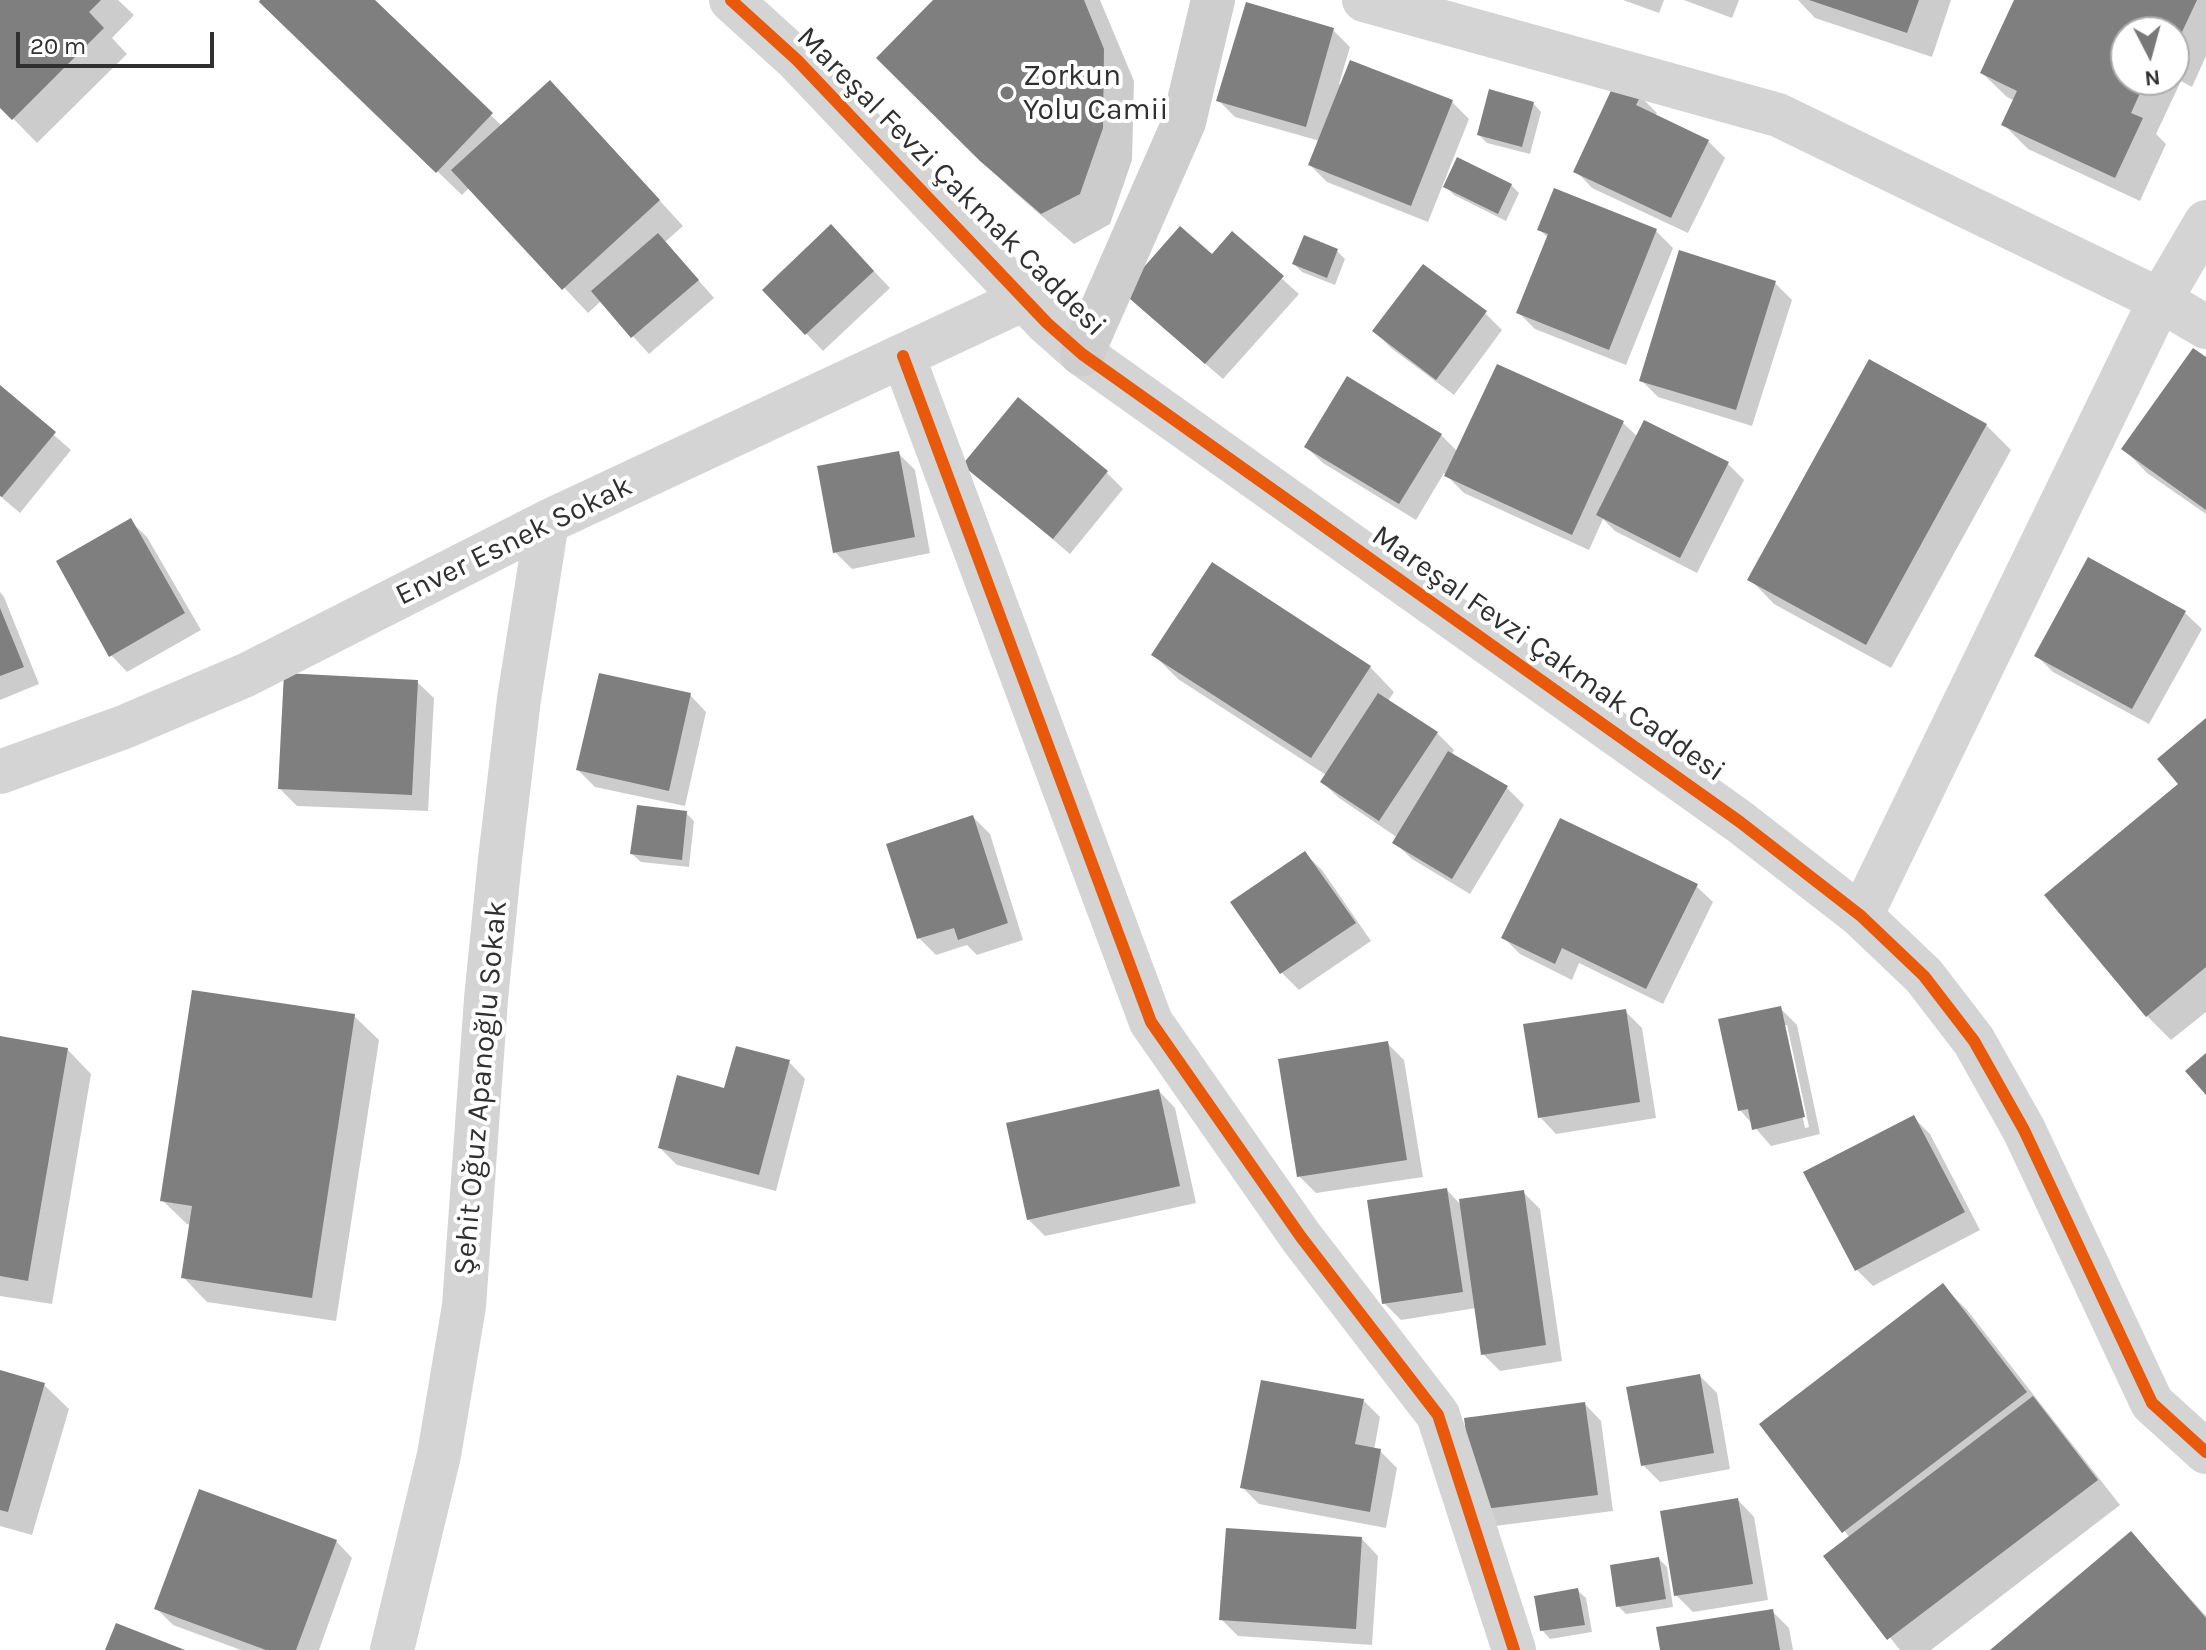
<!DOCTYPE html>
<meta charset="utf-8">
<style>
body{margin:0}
#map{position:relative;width:2206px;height:1650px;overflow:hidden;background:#fff;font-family:Karla,sans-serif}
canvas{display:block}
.north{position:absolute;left:2110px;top:16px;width:80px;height:80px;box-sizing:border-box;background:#fff;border:2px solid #acacac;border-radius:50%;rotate:174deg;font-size:22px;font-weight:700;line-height:32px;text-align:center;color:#303030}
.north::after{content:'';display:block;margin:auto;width:28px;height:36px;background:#787878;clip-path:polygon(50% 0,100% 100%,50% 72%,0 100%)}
.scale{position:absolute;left:16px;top:32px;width:198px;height:36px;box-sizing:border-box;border:4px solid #303030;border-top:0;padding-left:10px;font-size:24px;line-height:28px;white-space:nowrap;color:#303030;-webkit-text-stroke:6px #fff;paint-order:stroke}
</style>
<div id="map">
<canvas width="2206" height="1650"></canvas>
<div class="north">N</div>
<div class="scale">20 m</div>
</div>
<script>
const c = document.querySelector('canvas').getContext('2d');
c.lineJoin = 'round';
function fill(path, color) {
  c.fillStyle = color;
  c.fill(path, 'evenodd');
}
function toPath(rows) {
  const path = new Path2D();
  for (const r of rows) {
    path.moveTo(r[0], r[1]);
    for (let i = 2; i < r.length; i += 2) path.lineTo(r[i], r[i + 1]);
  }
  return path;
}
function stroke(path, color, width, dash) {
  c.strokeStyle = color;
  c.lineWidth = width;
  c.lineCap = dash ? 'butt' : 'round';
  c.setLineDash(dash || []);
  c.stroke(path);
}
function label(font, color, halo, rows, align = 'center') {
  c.font = font + ' Karla,sans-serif';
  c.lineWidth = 8;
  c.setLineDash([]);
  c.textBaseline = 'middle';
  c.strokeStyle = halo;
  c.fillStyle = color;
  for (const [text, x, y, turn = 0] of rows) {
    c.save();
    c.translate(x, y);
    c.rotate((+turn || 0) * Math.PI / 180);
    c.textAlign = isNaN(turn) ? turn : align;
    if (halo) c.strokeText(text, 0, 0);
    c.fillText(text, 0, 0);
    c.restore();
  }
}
const shadow = toPath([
 [0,0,118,0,134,15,112,38,127,54,37,143,0,105],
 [263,0,372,0,502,126,574,107,683,226,665,242,714,298,649,354,601,301,588,313,470,187,462,195,286,26],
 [936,0,1100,0,1134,81,1132,160,1110,224,1074,244,1013,191,879,58],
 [1623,0,1664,0,1659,13],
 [1684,0,1739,0,1732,18],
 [1798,0,1951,0,1932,57,1815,18],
 [2016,0,2206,0,2206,56,2192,87,2181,81,2156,134,2166,144,2140,201,2028,149,2004,125,2015,101,2007,97,1982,73],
 [2126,32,2174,32,2174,80,2126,80],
 [1333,30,1350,47,1339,84,1452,102,1469,119,1428,222,1327,182,1310,165,1320,141,1235,117,1218,100],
 [1640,96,1657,113,1655,116,1708,141,1725,158,1688,233,1592,188,1576,171],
 [1533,103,1541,112,1530,154,1487,143,1479,135],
 [1511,185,1519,193,1506,221,1454,195,1446,187],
 [1539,229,1656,231,1673,248,1626,365,1535,329,1518,312,1548,238],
 [1232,234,1299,294,1223,379,1142,309,1212,257],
 [848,244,890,288,823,351,765,290],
 [1337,251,1345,259,1335,285,1302,272,1294,264],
 [1775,283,1792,300,1752,426,1658,397,1641,380],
 [1485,313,1502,330,1454,395,1391,348,1374,331],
 [2206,360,2206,514,2147,473,2123,448],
 [1870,361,1986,425,2011,450,1891,668,1774,604,1750,579],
 [0,388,71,450,20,513,0,496],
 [1623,423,1638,437,1728,464,1744,480,1697,573,1615,531,1603,519,1589,550,1464,493,1444,473,1416,520,1323,463,1306,447,1441,435,1458,452],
 [898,453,915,470,930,553,852,569,835,552],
 [965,465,1106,472,1123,489,1070,554],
 [130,521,147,537,201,630,127,672,111,655],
 [2088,560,2185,613,2202,629,2149,724,2053,672,2037,656],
 [0,592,4,597,39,684,0,700],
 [1153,654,1370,667,1394,692,1388,701,1437,733,1454,750,1452,755,1507,788,1524,805,1470,894,1412,859,1395,843,1398,838,1339,798,1322,782,1326,775,1178,679],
 [417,682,434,698,428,811,297,806,280,789],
 [690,695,706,712,685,806,595,787,578,770],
 [2206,721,2206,1012,2171,1040,2147,1016,2047,895,2181,784],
 [686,813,694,821,689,867,641,862,632,854],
 [973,817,990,834,1023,940,977,955,967,945,936,955,919,938],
 [1305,854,1322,870,1371,941,1299,990,1282,973,1233,903],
 [1696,886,1713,902,1663,1004,1579,963,1572,980,1520,954,1503,937],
 [1780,1008,1797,1025,1820,1134,1771,1146,1740,1110],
 [1783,1025,1787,1025,1809,1127,1805,1128],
 [1625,1011,1642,1028,1656,1118,1556,1134,1540,1117],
 [354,1016,379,1040,336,1321,207,1302,183,1277,191,1225,187,1224,162,1200],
 [0,1038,67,1049,91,1074,52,1304,0,1296],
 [1387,1043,1404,1060,1423,1177,1316,1193,1299,1176],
 [789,1062,805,1079,776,1191,677,1165,660,1148,726,1091],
 [1159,1091,1175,1108,1196,1203,1045,1236,1028,1219],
 [1913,1117,1930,1134,1980,1230,1873,1286,1856,1269],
 [1447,1190,1462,1206,1523,1192,1540,1209,1562,1361,1500,1371,1483,1354,1476,1308,1401,1320,1384,1303],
 [1943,1286,1967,1310,2120,1505,1931,1650,1900,1650,1826,1557,1850,1538,1762,1424],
 [0,1373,44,1385,69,1409,32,1535,0,1526],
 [1700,1376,1717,1393,1730,1469,1660,1482,1643,1465],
 [1363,1400,1380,1417,1374,1450,1380,1451,1397,1468,1386,1528,1259,1504,1242,1487],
 [1585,1404,1601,1421,1613,1511,1495,1526,1478,1509],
 [1738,1500,1754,1517,1768,1600,1693,1612,1676,1595],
 [2131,1533,2206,1616,2206,1650,1993,1650],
 [1362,1539,1378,1556,1372,1645,1238,1636,1221,1619],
 [336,1541,352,1558,319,1650,241,1650,173,1625,156,1608],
 [1659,1559,1667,1567,1673,1607,1626,1614,1618,1606],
 [1577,1590,1586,1598,1592,1632,1550,1639,1542,1630],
 [1772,1611,1789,1628,1793,1650,1662,1650]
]);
const building = toPath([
 [0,0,101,0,89,12,104,28,12,120,0,108],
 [260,0,375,0,493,113,436,173,259,2],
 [933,0,1084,0,1104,49,1103,128,1080,194,1041,214,980,161,876,58],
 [1809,0,1919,0,1907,33],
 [2014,0,2197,0,2174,49,2174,32,2126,32,2126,80,2146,80,2131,113,2143,118,2115,178,2001,125,2017,91,1980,73],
 [1246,2,1334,28,1306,127,1216,101],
 [1350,60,1453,100,1411,206,1308,165],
 [550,80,660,200,562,290,451,170],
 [1615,82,1641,95,1636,105,1709,140,1671,218,1573,172],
 [1489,89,1534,102,1522,147,1477,135],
 [1457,157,1512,184,1498,214,1443,187],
 [1554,188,1657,229,1609,350,1516,313,1548,234,1537,230],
 [831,224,874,271,805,335,762,290],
 [1180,226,1212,254,1232,231,1284,276,1205,364,1122,292],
 [658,233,699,280,631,338,591,291],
 [1304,235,1338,249,1327,278,1292,264],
 [1679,250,1776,281,1736,410,1639,381],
 [1423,264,1487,311,1436,380,1372,331],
 [2193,348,2206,357,2206,510,2121,449],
 [1869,359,1987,424,1866,645,1747,580],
 [1497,364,1624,421,1572,535,1444,476],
 [1347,376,1442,434,1399,504,1304,447],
 [0,385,56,432,2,497,0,496],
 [1018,397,1108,471,1053,539,962,465],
 [1644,420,1729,462,1680,558,1596,515],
 [899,451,915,537,833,553,817,466],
 [131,518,185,613,109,657,56,561],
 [2088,557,2186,611,2132,709,2034,656],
 [1212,562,1371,666,1311,758,1151,655],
 [0,608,24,667,0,676],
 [284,673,418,680,412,795,278,789],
 [599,673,691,693,669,791,576,770],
 [1378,693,1438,732,1379,821,1320,782],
 [2206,718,2206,967,2146,1017,2044,895,2178,784,2157,759],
 [1448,751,1508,786,1452,879,1392,843],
 [637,805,687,811,682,860,630,854],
 [973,815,1008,923,958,940,954,928,917,939,886,844],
 [1560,818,1698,884,1646,989,1562,948,1555,964,1501,938],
 [1305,851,1356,923,1280,974,1230,902],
 [192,990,355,1014,312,1298,181,1278,192,1206,160,1201],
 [1781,1006,1805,1117,1752,1130,1748,1109,1738,1111,1718,1019],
 [1626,1009,1640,1102,1538,1118,1523,1024],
 [0,1036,68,1048,28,1281,0,1276],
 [1388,1041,1407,1160,1297,1177,1278,1059],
 [736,1046,790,1060,759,1175,658,1148,677,1075,724,1088],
 [2206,1053,2206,1095,2185,1071],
 [1159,1089,1180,1186,1027,1220,1006,1123],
 [1914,1115,1965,1212,1855,1271,1803,1172],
 [1447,1188,1463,1292,1382,1304,1367,1200],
 [1524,1190,1546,1345,1481,1355,1459,1199],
 [1943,1283,2027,1392,1842,1533,1759,1424],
 [0,1370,45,1383,8,1512,0,1510],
 [1700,1374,1714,1453,1641,1466,1626,1387],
 [1261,1380,1364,1399,1355,1444,1381,1449,1370,1512,1240,1488],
 [2033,1396,2098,1480,1887,1640,1823,1556],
 [1585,1402,1598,1495,1476,1510,1464,1418],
 [199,1489,337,1540,296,1650,266,1650,154,1609],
 [1738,1498,1753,1584,1674,1596,1660,1511],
 [1226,1528,1362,1537,1356,1629,1219,1620],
 [2131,1531,2206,1618,2206,1650,1990,1650],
 [1659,1557,1666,1599,1616,1607,1610,1565],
 [1578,1588,1585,1625,1540,1631,1534,1596],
 [1773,1609,1780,1650,1660,1650,1656,1627],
 [116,1623,185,1650,105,1650]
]);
const street = toPath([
 [731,0,797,60,1047,323,1082,354,1740,822,1861,916,1924,976,1974,1041,2024,1130,2152,1403,2206,1452],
 [1364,0,1778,115,2160,300,2206,327],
 [903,356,1151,1022,1301,1237,1438,1415,1514,1650],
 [0,772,124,727,246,675,547,522,1024,299],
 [1861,916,2160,300,2206,222],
 [392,1650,439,1455,464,1306,486,999,500,859,519,699,547,522]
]);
const secondary = toPath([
 [1082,354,1184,122,1213,0]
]);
const cycleway = toPath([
 [731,0,797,60,1047,323,1082,354,1740,822,1861,916,1924,976,1974,1041,2024,1130,2152,1403,2206,1452],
 [903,356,1151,1022,1301,1237,1438,1415,1514,1650]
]);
const markers = [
 [1007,93,8,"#787878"]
];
const poiNames = [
 ["Zorkun",1023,76],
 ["Yolu Camii",1023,110]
];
const streetNames = [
 ["Mareşal Fevzi Çakmak Caddesi",951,182,45],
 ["Enver Esnek Sokak",514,541,-26],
 ["Mareşal Fevzi Çakmak Caddesi",1548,654,35],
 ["Şehit Oğuz Apanoğlu Sokak",481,1088,-85]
];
fill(shadow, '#0003');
fill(building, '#7f7f7f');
stroke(street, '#d4d4d4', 44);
stroke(secondary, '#cecece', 44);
stroke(cycleway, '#e8590c', 12);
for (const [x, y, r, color] of markers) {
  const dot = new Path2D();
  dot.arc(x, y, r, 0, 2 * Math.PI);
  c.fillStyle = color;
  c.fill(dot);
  stroke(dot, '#fff', 3);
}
label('30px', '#303030', '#fff', poiNames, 'left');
label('30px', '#303030', '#fff', streetNames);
</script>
